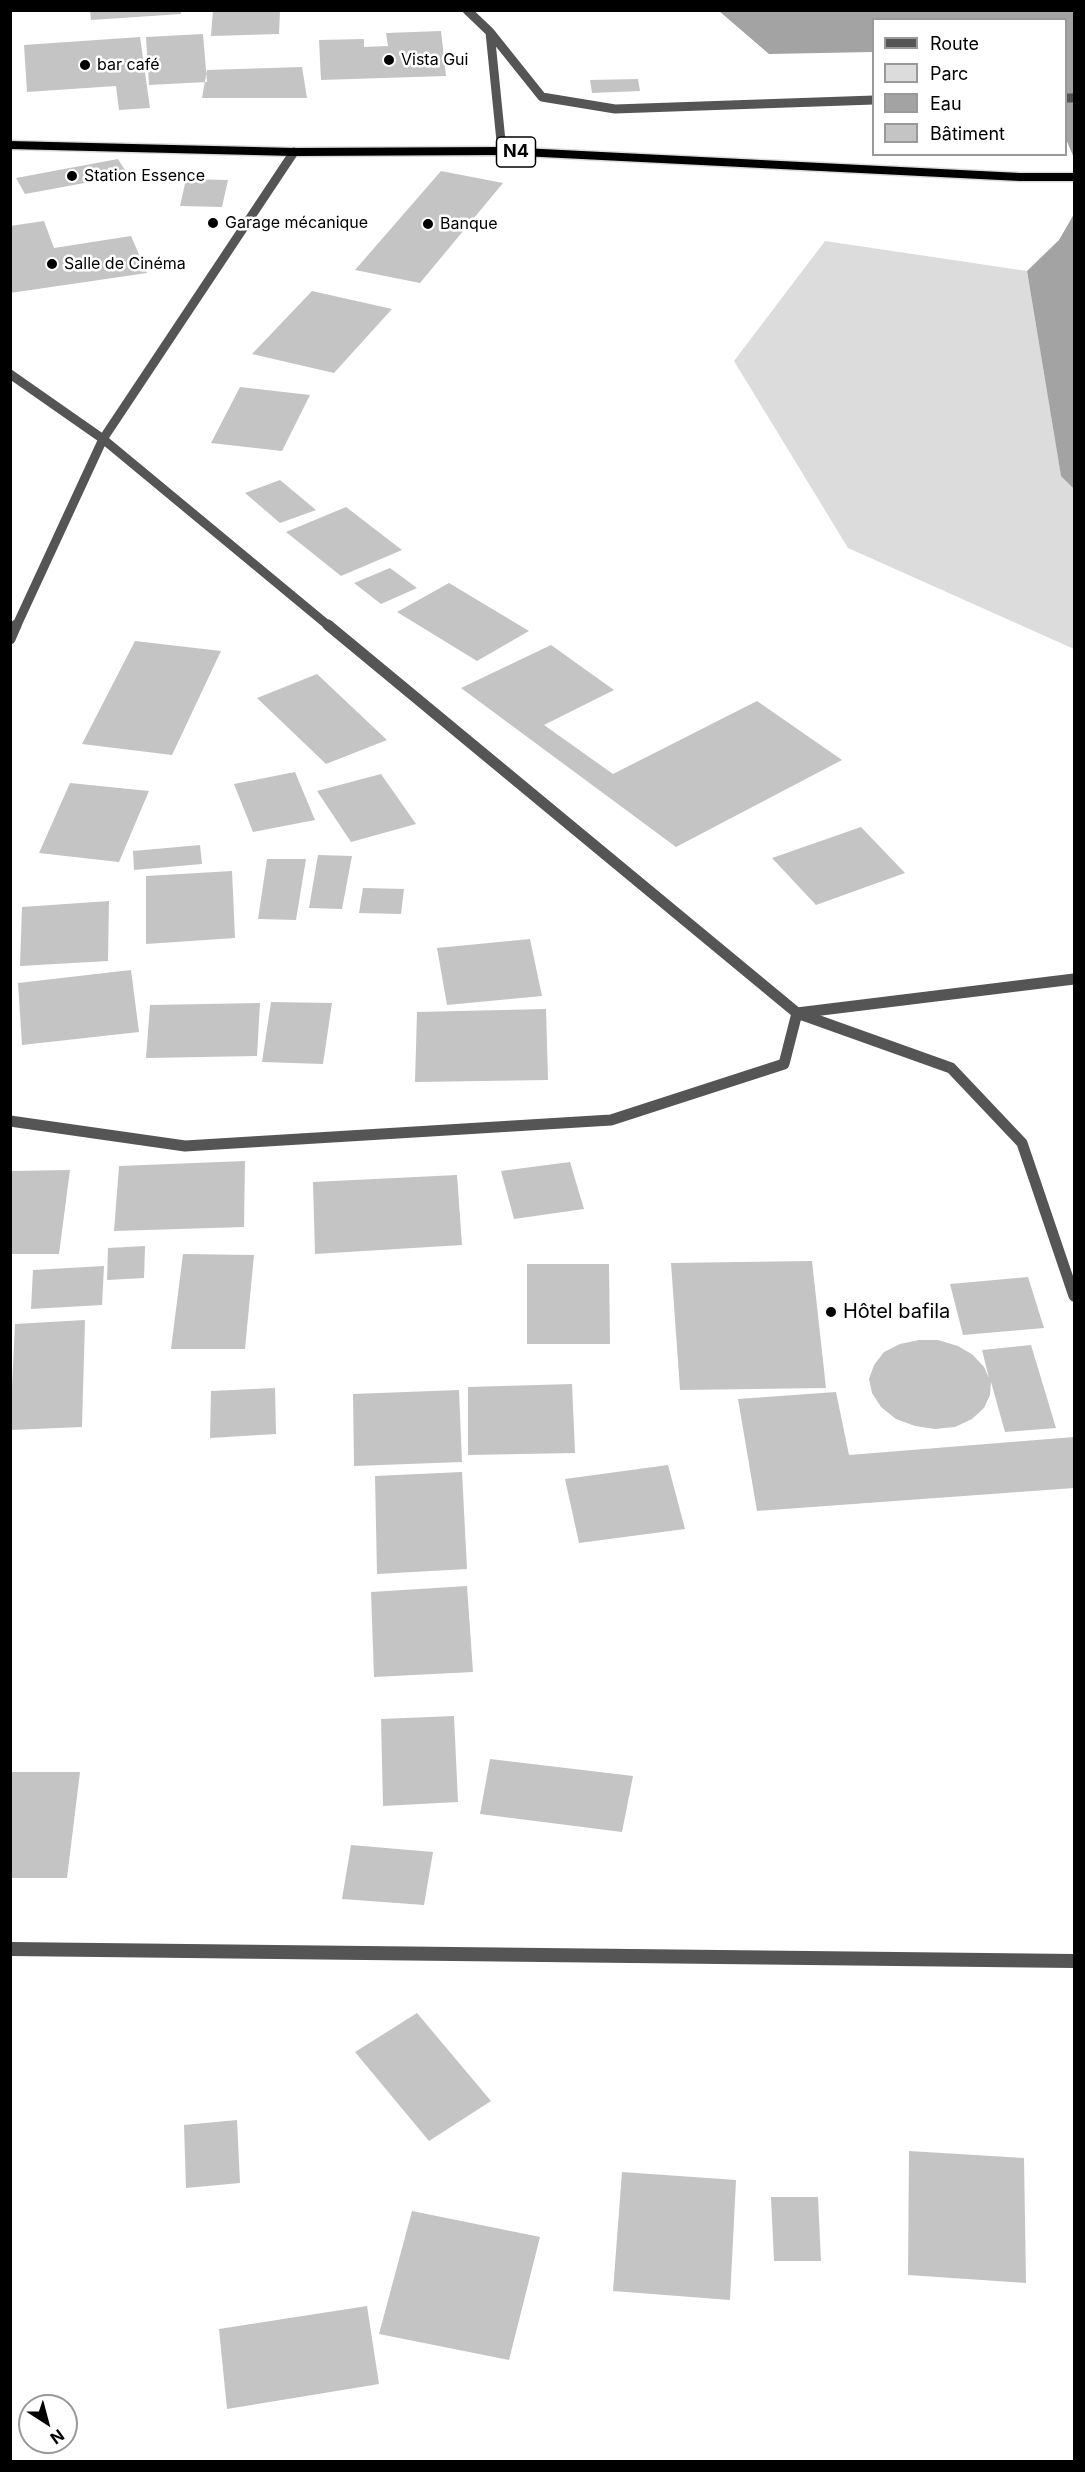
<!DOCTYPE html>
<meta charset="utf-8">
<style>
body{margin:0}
#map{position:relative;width:1085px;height:2472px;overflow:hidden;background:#fff;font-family:Inter,sans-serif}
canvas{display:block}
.frame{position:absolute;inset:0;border:12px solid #000;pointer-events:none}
.legend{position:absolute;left:872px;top:18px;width:195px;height:138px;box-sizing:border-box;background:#fff;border:2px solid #999;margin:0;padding:8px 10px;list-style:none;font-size:18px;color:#000}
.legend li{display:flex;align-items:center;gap:12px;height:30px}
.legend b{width:30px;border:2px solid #999}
.north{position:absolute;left:18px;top:2394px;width:60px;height:60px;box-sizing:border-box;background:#fff;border:2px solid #999;border-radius:50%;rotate:144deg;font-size:16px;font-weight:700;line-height:24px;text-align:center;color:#000}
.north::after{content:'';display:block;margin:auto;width:21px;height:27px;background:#000;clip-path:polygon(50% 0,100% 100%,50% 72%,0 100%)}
</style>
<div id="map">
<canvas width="1085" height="2472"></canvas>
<div class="frame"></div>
<ul class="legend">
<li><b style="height:8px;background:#555"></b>Route</li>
<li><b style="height:16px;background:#dcdcdc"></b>Parc</li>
<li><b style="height:16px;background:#a3a3a3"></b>Eau</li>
<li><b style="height:16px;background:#c4c4c4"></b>Bâtiment</li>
</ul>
<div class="north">N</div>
</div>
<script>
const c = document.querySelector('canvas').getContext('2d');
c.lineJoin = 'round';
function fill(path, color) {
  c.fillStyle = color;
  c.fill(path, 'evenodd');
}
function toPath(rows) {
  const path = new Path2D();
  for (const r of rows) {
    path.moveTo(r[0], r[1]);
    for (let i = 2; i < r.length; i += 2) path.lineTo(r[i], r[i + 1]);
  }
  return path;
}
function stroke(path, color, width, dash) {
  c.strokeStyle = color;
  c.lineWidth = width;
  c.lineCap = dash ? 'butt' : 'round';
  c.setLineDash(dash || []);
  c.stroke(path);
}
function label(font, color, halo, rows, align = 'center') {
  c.font = font + ' Inter,sans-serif';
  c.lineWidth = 5;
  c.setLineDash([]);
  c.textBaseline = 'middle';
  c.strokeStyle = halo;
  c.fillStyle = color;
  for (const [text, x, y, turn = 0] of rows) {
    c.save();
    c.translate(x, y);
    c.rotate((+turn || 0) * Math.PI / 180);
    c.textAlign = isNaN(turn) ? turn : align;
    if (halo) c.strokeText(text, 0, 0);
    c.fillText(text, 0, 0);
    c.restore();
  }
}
const green = toPath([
 [825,241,1027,271,1061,475,1074,489,1074,649,848,548,734,361]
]);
const water = toPath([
 [719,11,1074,11,1074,158,1066,139,1066,20,874,20,873,52,769,54],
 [1074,214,1074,489,1061,476,1027,271,1059,240]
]);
const building = toPath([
 [90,10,181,10,181,14,91,20],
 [213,10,280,10,279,34,211,36],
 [441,31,446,76,321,80,319,40,364,39,364,47,388,46,386,33],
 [203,34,207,82,149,85,146,37],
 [140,37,150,108,119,110,116,86,27,92,24,45],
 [302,67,307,98,202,98,207,70],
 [638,79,640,91,592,93,590,80],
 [118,159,128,175,25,194,16,178],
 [441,171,503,183,420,283,355,270],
 [186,179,228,180,222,207,180,206],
 [44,221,54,248,131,236,147,273,10,293,10,226],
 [312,291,392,309,334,373,252,354],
 [240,387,310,395,282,451,211,443],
 [280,480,316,510,280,523,245,493],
 [346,507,402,550,341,576,286,532],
 [390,568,417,588,381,604,354,583],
 [449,583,529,631,477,661,397,612],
 [135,641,221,651,172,755,82,744],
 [551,645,614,690,544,725,613,774,757,701,842,760,676,847,461,688],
 [317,674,387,740,326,764,257,698],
 [295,772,315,820,253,832,234,784],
 [381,774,416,824,351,842,317,791],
 [70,783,149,791,119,862,39,853],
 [861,827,905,873,816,905,772,858],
 [200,845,202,864,134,870,133,851],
 [318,855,352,856,342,909,309,908],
 [267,859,306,859,296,920,258,919],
 [232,871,235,938,146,944,146,876],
 [363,888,404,889,401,914,359,913],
 [109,901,108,961,20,966,22,907],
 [530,939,542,996,447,1005,437,948],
 [131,970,139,1032,22,1045,18,983],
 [271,1002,332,1003,323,1064,262,1062],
 [260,1003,257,1056,146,1058,150,1005],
 [546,1009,548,1080,415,1082,417,1012],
 [245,1161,244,1227,114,1231,119,1166],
 [570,1162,584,1209,514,1219,501,1171],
 [70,1170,59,1254,10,1254,10,1171],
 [457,1175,462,1245,315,1254,313,1182],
 [145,1246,144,1278,107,1280,108,1248],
 [183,1254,254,1255,245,1349,171,1349],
 [812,1261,826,1388,680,1390,671,1263],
 [527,1264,609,1264,610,1344,527,1344],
 [104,1266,102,1305,31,1309,33,1270],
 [1028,1277,1044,1328,963,1335,950,1284],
 [85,1320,82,1427,10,1430,15,1324],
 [919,1340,938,1340,958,1346,973,1355,984,1367,989,1378,982,1350,1031,1345,1056,1428,1005,1432,991,1382,990,1395,984,1408,972,1419,955,1427,935,1429,915,1426,896,1419,881,1407,872,1393,869,1379,874,1365,884,1352,900,1344],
 [572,1384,575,1453,468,1455,468,1387],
 [275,1388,276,1434,210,1438,211,1391],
 [459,1390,462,1462,354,1466,353,1394],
 [836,1392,849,1455,1074,1437,1074,1488,757,1511,738,1399],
 [668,1465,685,1529,579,1543,565,1479],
 [462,1472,467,1569,377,1574,375,1476],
 [467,1586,473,1672,374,1677,371,1592],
 [454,1716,458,1802,383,1806,381,1719],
 [490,1759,633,1776,622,1832,480,1814],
 [10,1772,80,1772,67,1878,10,1878],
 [351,1845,433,1852,424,1905,342,1899],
 [417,2013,491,2101,429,2141,355,2052],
 [237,2120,240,2183,186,2188,184,2125],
 [909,2151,1024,2158,1026,2283,908,2275],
 [622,2172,736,2180,730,2300,613,2291],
 [771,2197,818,2197,821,2261,774,2261],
 [412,2211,540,2237,509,2360,379,2334],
 [367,2306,379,2384,227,2409,219,2329]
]);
const lane = toPath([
 [797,1013,1074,979]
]);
const streetFar2 = toPath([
 [467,10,490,32,502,151],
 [490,32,542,97,615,109,874,100],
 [1066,98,1074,98],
 [10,374,103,439,330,627],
 [16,627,103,439,294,152]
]);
const streetFar1 = toPath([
 [10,639,16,625],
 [797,1013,951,1068,1022,1143,1074,1296],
 [10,1121,185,1146,611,1120,784,1064,797,1013,328,625]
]);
const street = toPath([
 [10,1949,1074,1961]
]);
const highway = toPath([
 [10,141,294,148,502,147,1020,173,1074,173,1074,181,1020,181,502,155,294,156,10,149,10,141]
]);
const markers = [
 [389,60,6,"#000"],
 [85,65,6,"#000"],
 [72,176,6,"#000"],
 [213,223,6,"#000"],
 [428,224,6,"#000"],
 [52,264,6,"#000"],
 [831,1312,6,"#000"]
];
const farPoinames = [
 ["Vista Gui",401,60],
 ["bar café",97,65],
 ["Station Essence",84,176],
 ["Garage mécanique",225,223],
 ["Banque",440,224],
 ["Salle de Cinéma",64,264]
];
const shields = [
 [516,152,39]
];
const shieldNames = [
 ["N4",516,152]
];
const poiNames = [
 ["Hôtel bafila",843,1312]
];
fill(green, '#dcdcdc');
fill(water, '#a3a3a3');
fill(building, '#c4c4c4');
stroke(highway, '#dbdbdb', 3);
stroke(lane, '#555', 11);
stroke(streetFar2, '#555', 9);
stroke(streetFar1, '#555', 11);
stroke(street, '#555', 14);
fill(highway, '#000');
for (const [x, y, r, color] of markers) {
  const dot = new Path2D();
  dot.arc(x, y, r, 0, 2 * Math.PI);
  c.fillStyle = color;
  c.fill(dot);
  stroke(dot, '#fff', 2);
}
label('16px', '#000', '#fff', farPoinames, 'left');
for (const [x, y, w] of shields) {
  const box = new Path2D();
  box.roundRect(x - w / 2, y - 15, w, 30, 4.5);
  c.fillStyle = '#fff';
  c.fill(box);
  stroke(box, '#000', 1.5);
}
label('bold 18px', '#000', null, shieldNames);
label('20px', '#000', '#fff', poiNames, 'left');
</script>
